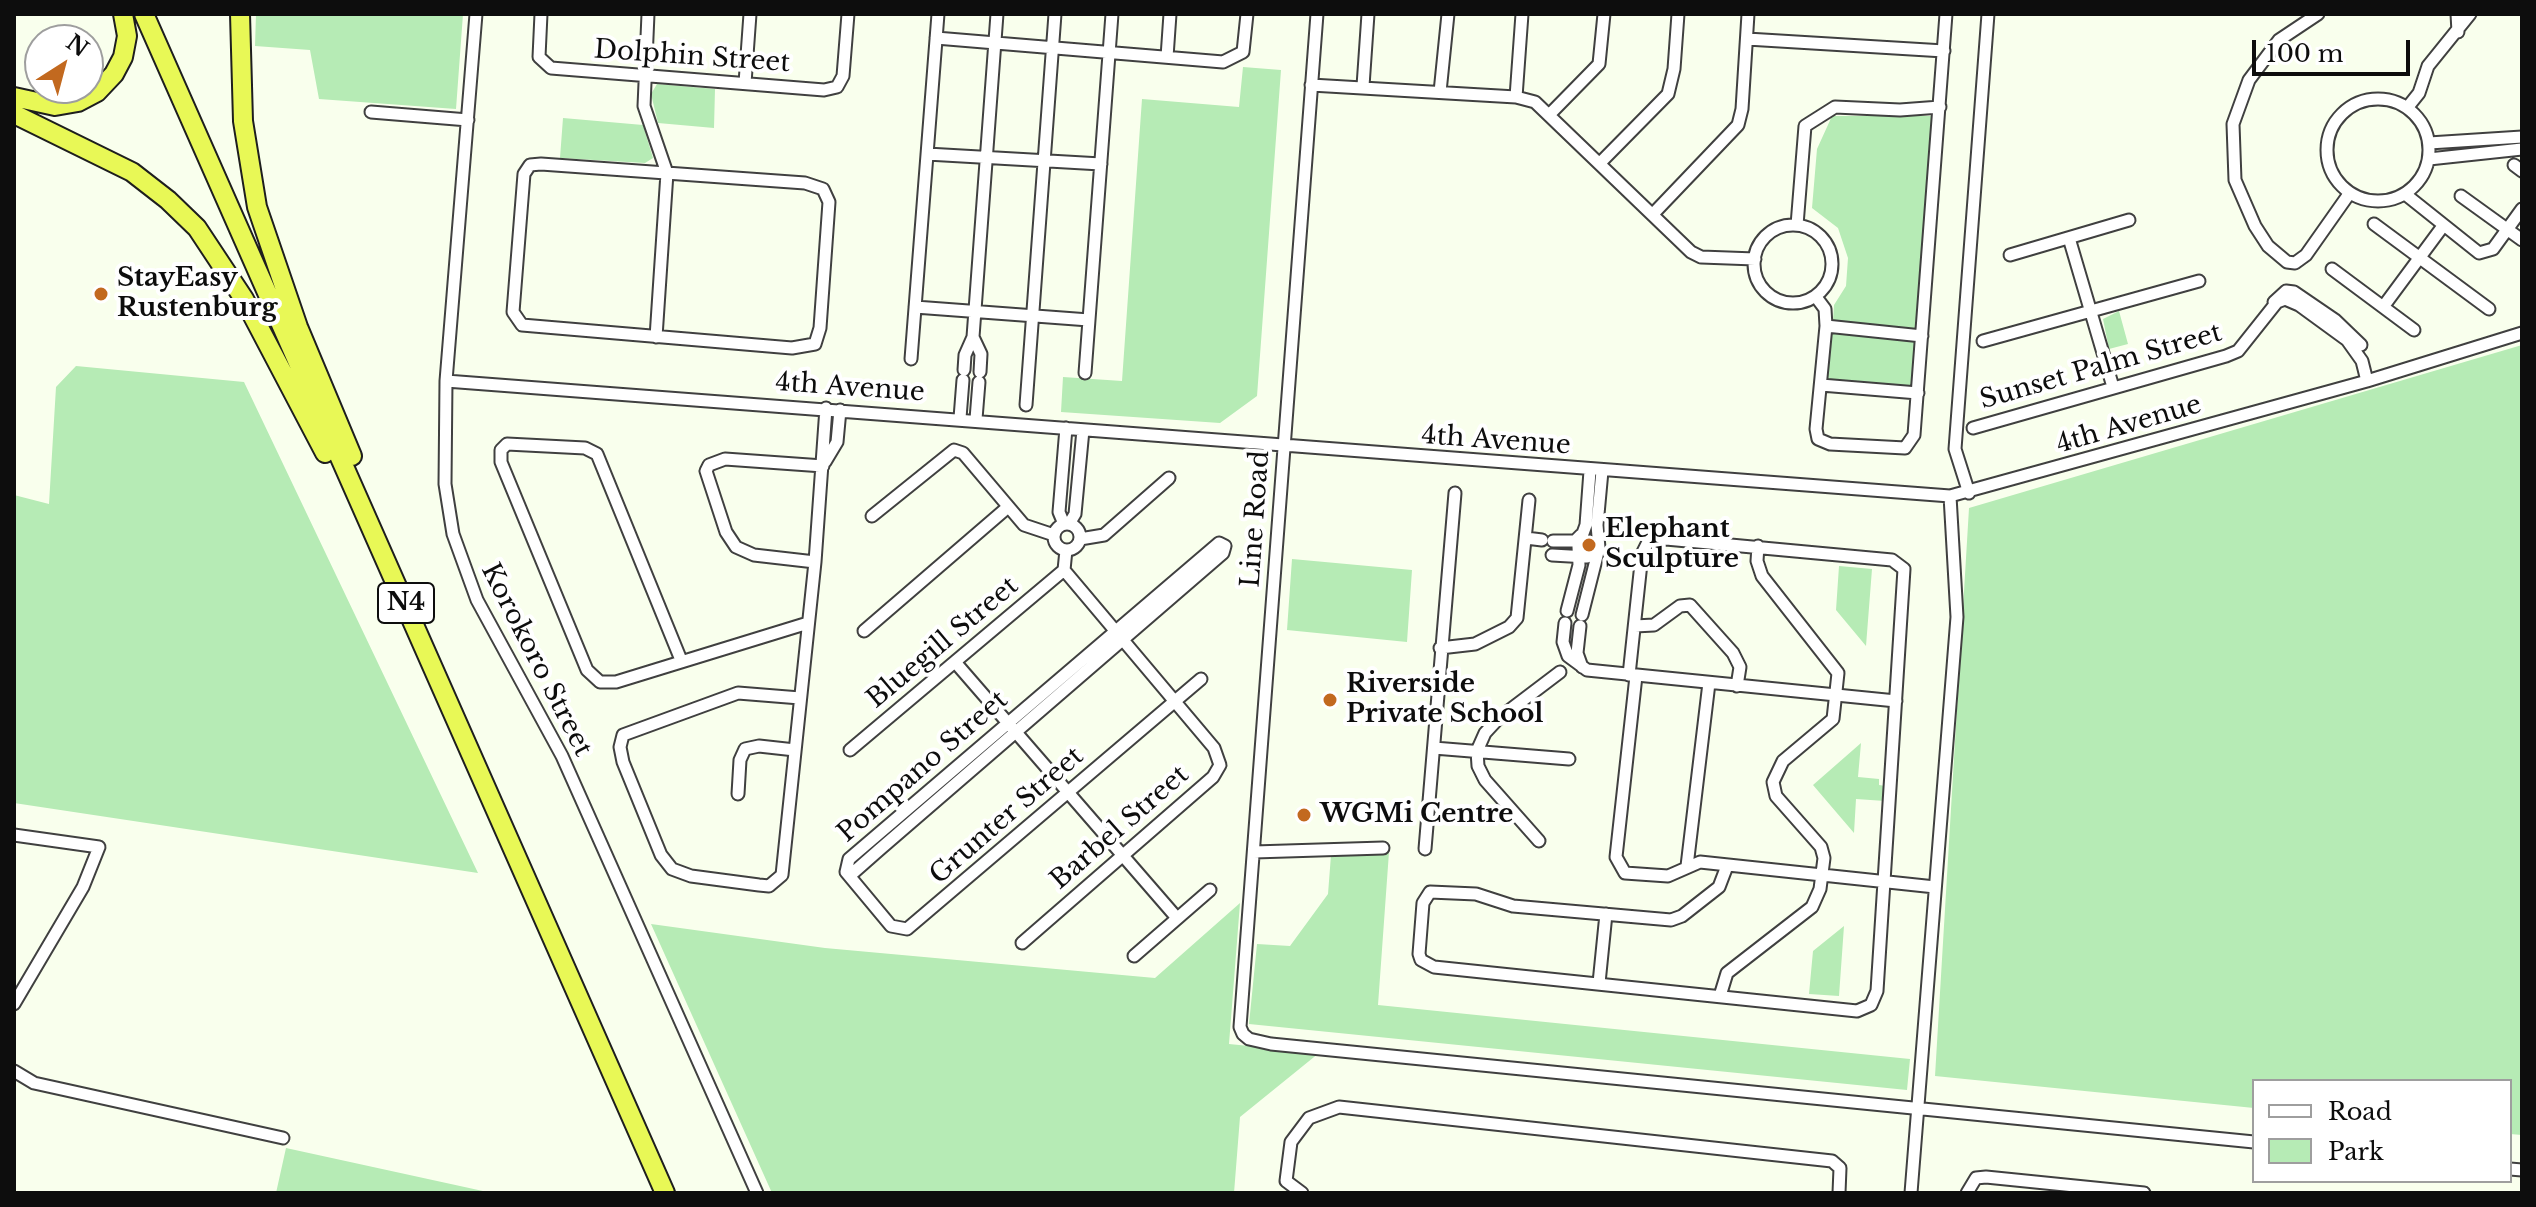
<!DOCTYPE html>
<style>
body{margin:0}
#map{position:relative;width:2536px;height:1207px;overflow:hidden;background:#f9ffed;font-family:"Libre Baskerville",serif}
canvas{display:block}
.frame{position:absolute;inset:0;border:16px solid #0d0d0d;pointer-events:none}
.legend{position:absolute;left:2252px;top:1079px;width:260px;height:104px;box-sizing:border-box;background:#fff;border:2px solid #9e9e9e;margin:0;padding:10px 14px;list-style:none;font-size:24px;color:#0d0d0d}
.legend li{display:flex;align-items:center;gap:16px;height:40px}
.legend b{width:40px;border:2px solid #9e9e9e}
.north{position:absolute;left:24px;top:24px;width:80px;height:80px;box-sizing:border-box;background:#fff;border:2px solid #9e9e9e;border-radius:50%;rotate:36deg;font-size:22px;font-weight:700;line-height:32px;text-align:center;color:#0d0d0d}
.north::after{content:'';display:block;margin:auto;width:28px;height:36px;background:#c2691f;clip-path:polygon(50% 0,100% 100%,50% 72%,0 100%)}
.scale{position:absolute;left:2252px;top:40px;width:158px;height:36px;box-sizing:border-box;border:4px solid #0d0d0d;border-top:0;padding-left:10px;font-size:24px;line-height:28px;white-space:nowrap;color:#0d0d0d;-webkit-text-stroke:6px #fff;paint-order:stroke}
</style>
<div id="map">
<canvas width="2536" height="1207"></canvas>
<div class="frame"></div>
<ul class="legend">
<li><b style="height:10px;background:#fff"></b>Road</li>
<li><b style="height:22px;background:#b6ebb5"></b>Park</li>
</ul>
<div class="north">N</div>
<div class="scale">100 m</div>
</div>
<script>
const c = document.querySelector('canvas').getContext('2d');
c.lineJoin = 'round';
function fill(path, color) {
  c.fillStyle = color;
  c.fill(path, 'evenodd');
}
function toPath(rows) {
  const path = new Path2D();
  for (const r of rows) {
    if (r.length === 3) {
      path.moveTo(r[0] + r[2], r[1]);
      path.arc(r[0], r[1], r[2], 0, 2 * Math.PI);
      continue;
    }
    path.moveTo(r[0], r[1]);
    for (let i = 2; i < r.length; i += 2) path.lineTo(r[i], r[i + 1]);
  }
  return path;
}
function stroke(path, color, width, dash) {
  c.strokeStyle = color;
  c.lineWidth = width;
  c.lineCap = dash ? 'butt' : 'round';
  c.setLineDash(dash || []);
  c.stroke(path);
}
function label(font, color, halo, rows, align = 'center') {
  c.font = font + ' "Libre Baskerville",serif';
  c.lineWidth = 8;
  c.setLineDash([]);
  c.textBaseline = 'middle';
  c.strokeStyle = halo;
  c.fillStyle = color;
  for (const [text, x, y, turn = 0] of rows) {
    c.save();
    c.translate(x, y);
    c.rotate((+turn || 0) * Math.PI / 180);
    c.textAlign = isNaN(turn) ? turn : align;
    if (halo) c.strokeText(text, 0, 0);
    c.fillText(text, 0, 0);
    c.restore();
  }
}
const green = toPath([
 [256,14,463,14,456,109,319,99,310,50,255,46],
 [1243,67,1281,70,1257,396,1220,423,1061,412,1063,377,1122,381,1142,99,1239,107],
 [657,84,715,89,714,128,658,123,651,94],
 [1832,116,1932,116,1915,330,1833,321,1834,305,1846,286,1848,258,1838,228,1812,208,1817,149],
 [563,118,643,125,653,158,645,163,560,158],
 [2119,311,2128,344,2109,349,2103,319],
 [1832,332,1915,340,1911,387,1827,380],
 [2522,345,2522,1135,2510,1134,2510,1081,2254,1081,2254,1108,1935,1076,1969,508],
 [76,366,244,382,478,873,14,803,14,495,49,504,56,387],
 [1292,559,1412,570,1407,642,1287,630],
 [1839,566,1872,569,1866,646,1836,610],
 [1861,743,1858,777,1879,779,1879,785,1886,786,1885,801,1856,799,1854,833,1813,785],
 [1389,852,1378,1005,1910,1059,1907,1090,1249,1024,1257,944,1290,946,1328,894,1331,855],
 [1240,903,1229,1044,1319,1053,1240,1117,1234,1193,772,1193,651,924,825,948,1155,978],
 [1844,926,1839,996,1809,994,1813,951],
 [286,1148,492,1193,276,1193]
]);
const minor = toPath([
 [476,14,446,381,445,484,453,534,477,600,562,756,757,1193],
 [541,14,539,57,551,68,824,90,837,87,843,76,848,14],
 [648,14,644,106,667,173,656,337],
 [1317,14,1240,1027,1243,1034,1249,1039,1271,1044,2254,1142],
 [2318,14,2279,40,2249,80,2233,124,2235,180,2255,226,2268,246,2287,262,2295,263,2306,255,2349,194],
 [2457,14,2458,32],
 [936,38,1223,62,1243,52,1247,14],
 [1747,39,1944,51],
 [1167,57,1170,14],
 [745,83,750,14],
 [1311,85,1516,97,1535,102,1691,252,1701,257,1755,259],
 [1363,86,1368,14],
 [1440,92,1448,14],
 [1516,97,1522,14],
 [2378,150,51],
 [2407,108,2419,93,2428,66,2470,14],
 [371,112,468,120],
 [1549,115,1599,64,1604,14],
 [2429,143,2522,137],
 [927,154,1101,164],
 [2429,159,2522,149],
 [1600,163,1668,94,1674,69,1678,14],
 [541,164,805,183,823,189,829,202,820,328,815,344,792,348,522,325,513,312,524,174,530,165,541,164],
 [2514,165,2522,171],
 [2405,194,2479,253,2493,249,2522,209],
 [2461,196,2522,240],
 [1653,214,1738,125,1742,109,1748,14],
 [2374,224,2489,309],
 [1797,225,1805,126,1835,107,1900,110,1940,107],
 [1793,264,39],
 [2069,238,2113,387],
 [2010,255,2129,220],
 [2332,269,2414,330],
 [1816,297,1825,309,1826,326,1922,336],
 [2274,302,2286,291,2294,292,2335,320,2361,345],
 [915,307,1089,320],
 [2383,307,2443,226],
 [1826,326,1816,429,1818,439,1830,444,1905,448,1914,435,1946,14],
 [973,337,981,354,980,372],
 [1983,341,2199,281],
 [911,359,938,14],
 [964,370,965,355,973,337,997,14],
 [1085,373,1112,14],
 [446,381,1950,496,2367,381,2522,333],
 [1821,385,1918,393],
 [1026,405,1055,14],
 [960,418,963,380],
 [976,419,979,382],
 [1973,428,2226,356,2238,351,2277,302,2285,299,2299,305,2347,340,2362,361,2367,381],
 [825,462,837,442,840,410],
 [1969,493,1955,449,1988,14],
 [872,516,954,450,963,453,1024,525,1054,535],
 [1064,524,1059,512,1066,428],
 [1069,524,1075,514,1083,430],
 [1067,537,13],
 [1526,538,1542,540],
 [1080,539,1104,535,1169,478],
 [1553,541,1575,541,1581,535],
 [1219,543,1225,546,1223,553,879,850,854,872,846,872,849,859,1219,543],
 [1552,555,1587,557,1599,548],
 [815,562,754,555,736,547,726,532,706,471,709,465,725,459,823,466],
 [1567,611,1579,565,1578,547,1586,525,1590,471],
 [1582,615,1599,548,1597,525,1602,471],
 [1565,623,1563,642,1568,656,1587,670,1896,701],
 [1580,626,1577,653,1582,667],
 [1635,626,1654,625,1680,606,1690,605,1733,653,1740,667,1737,686],
 [864,631,1008,507],
 [1440,648,1475,644,1509,627,1517,618,1529,500],
 [681,660,597,454,585,448,507,444,501,450,501,462,587,670,600,682,616,682,808,623],
 [955,662,1177,918],
 [1629,675,1642,554,1649,540,1666,539,1892,560,1904,569,1877,991,1871,1005,1857,1011,1434,967,1421,960,1419,954,1423,903,1430,892,1476,894,1513,906,1671,920,1682,916,1719,887,1727,866],
 [1636,676,1616,857,1625,873,1668,876,1700,862,1935,887],
 [800,698,738,693,623,735,620,747,623,762,661,855,672,869,691,876,759,885,769,886,782,875,815,562,826,408],
 [1434,748,1569,759],
 [850,750,1064,570],
 [738,794,740,760,745,749,759,746,795,750],
 [14,835,99,847,83,887,14,1004],
 [1539,841,1485,780,1478,766,1477,751,1485,733,1498,719,1560,672],
 [1425,849,1455,493],
 [1254,852,1383,848],
 [1687,866,1709,683],
 [846,872,891,926,907,929,1201,679],
 [1022,943,1213,777,1220,765,1214,748,1064,570,1066,550],
 [1134,956,1210,890],
 [1599,983,1606,914],
 [1720,996,1727,973,1812,907,1820,889,1824,858,1821,847,1776,796,1773,782,1783,761,1833,719,1838,673,1762,576,1757,561,1758,546],
 [14,1071,34,1083,283,1138],
 [2510,1169,2522,1170],
 [1302,1193,1286,1181,1291,1142,1309,1118,1339,1107,1832,1161,1840,1168,1839,1193],
 [1911,1193,1957,617,1950,496],
 [1967,1193,1976,1178,1986,1177,2144,1193]
]);
const trunk = toPath([
 [144,14,665,1193],
 [240,14,243,121,257,207,298,327,352,456],
 [14,97,55,106,78,102,97,92,114,74,123,57,127,36,123,14],
 [14,114,132,172,168,200,197,228,244,299,325,453]
]);
const markers = [
 [101,294,8,"#c2691f"],
 [1589,545,8,"#c2691f"],
 [1330,700,8,"#c2691f"],
 [1304,815,8,"#c2691f"]
];
const shields = [
 [406,603,56]
];
const shieldNames = [
 ["N4",406,603]
];
const streetNames = [
 ["Dolphin Street",692,57,4],
 ["Sunset Palm Street",2101,367,-16],
 ["4th Avenue",850,388,4],
 ["4th Avenue",2129,425,-16],
 ["4th Avenue",1496,441,4],
 ["Line Road",1256,519,-86],
 ["Bluegill Street",943,643,-40],
 ["Korokoro Street",536,660,63],
 ["Pompano Street",923,767,-41],
 ["Grunter Street",1007,816,-41],
 ["Barbel Street",1120,828,-41]
];
const poiNames = [
 ["StayEasy",117,279],
 ["Rustenburg",117,309],
 ["Elephant",1605,530],
 ["Sculpture",1605,560],
 ["Riverside",1346,685],
 ["Private School",1346,715],
 ["WGMi Centre",1320,815]
];
fill(green, '#b6ebb5');
stroke(minor, '#404040', 15);
stroke(trunk, '#1e1e1e', 22);
stroke(minor, '#fff', 11);
stroke(trunk, '#e8f856', 18);
for (const [x, y, r, color] of markers) {
  const dot = new Path2D();
  dot.arc(x, y, r, 0, 2 * Math.PI);
  c.fillStyle = color;
  c.fill(dot);
  stroke(dot, '#fff', 3);
}
for (const [x, y, w] of shields) {
  const box = new Path2D();
  box.roundRect(x - w / 2, y - 20, w, 40, 6);
  c.fillStyle = '#fff';
  c.fill(box);
  stroke(box, '#0d0d0d', 2);
}
label('bold 24px', '#0d0d0d', null, shieldNames);
label('26px', '#0d0d0d', '#fff', streetNames);
label('bold 26px', '#0d0d0d', '#fff', poiNames, 'left');
</script>
